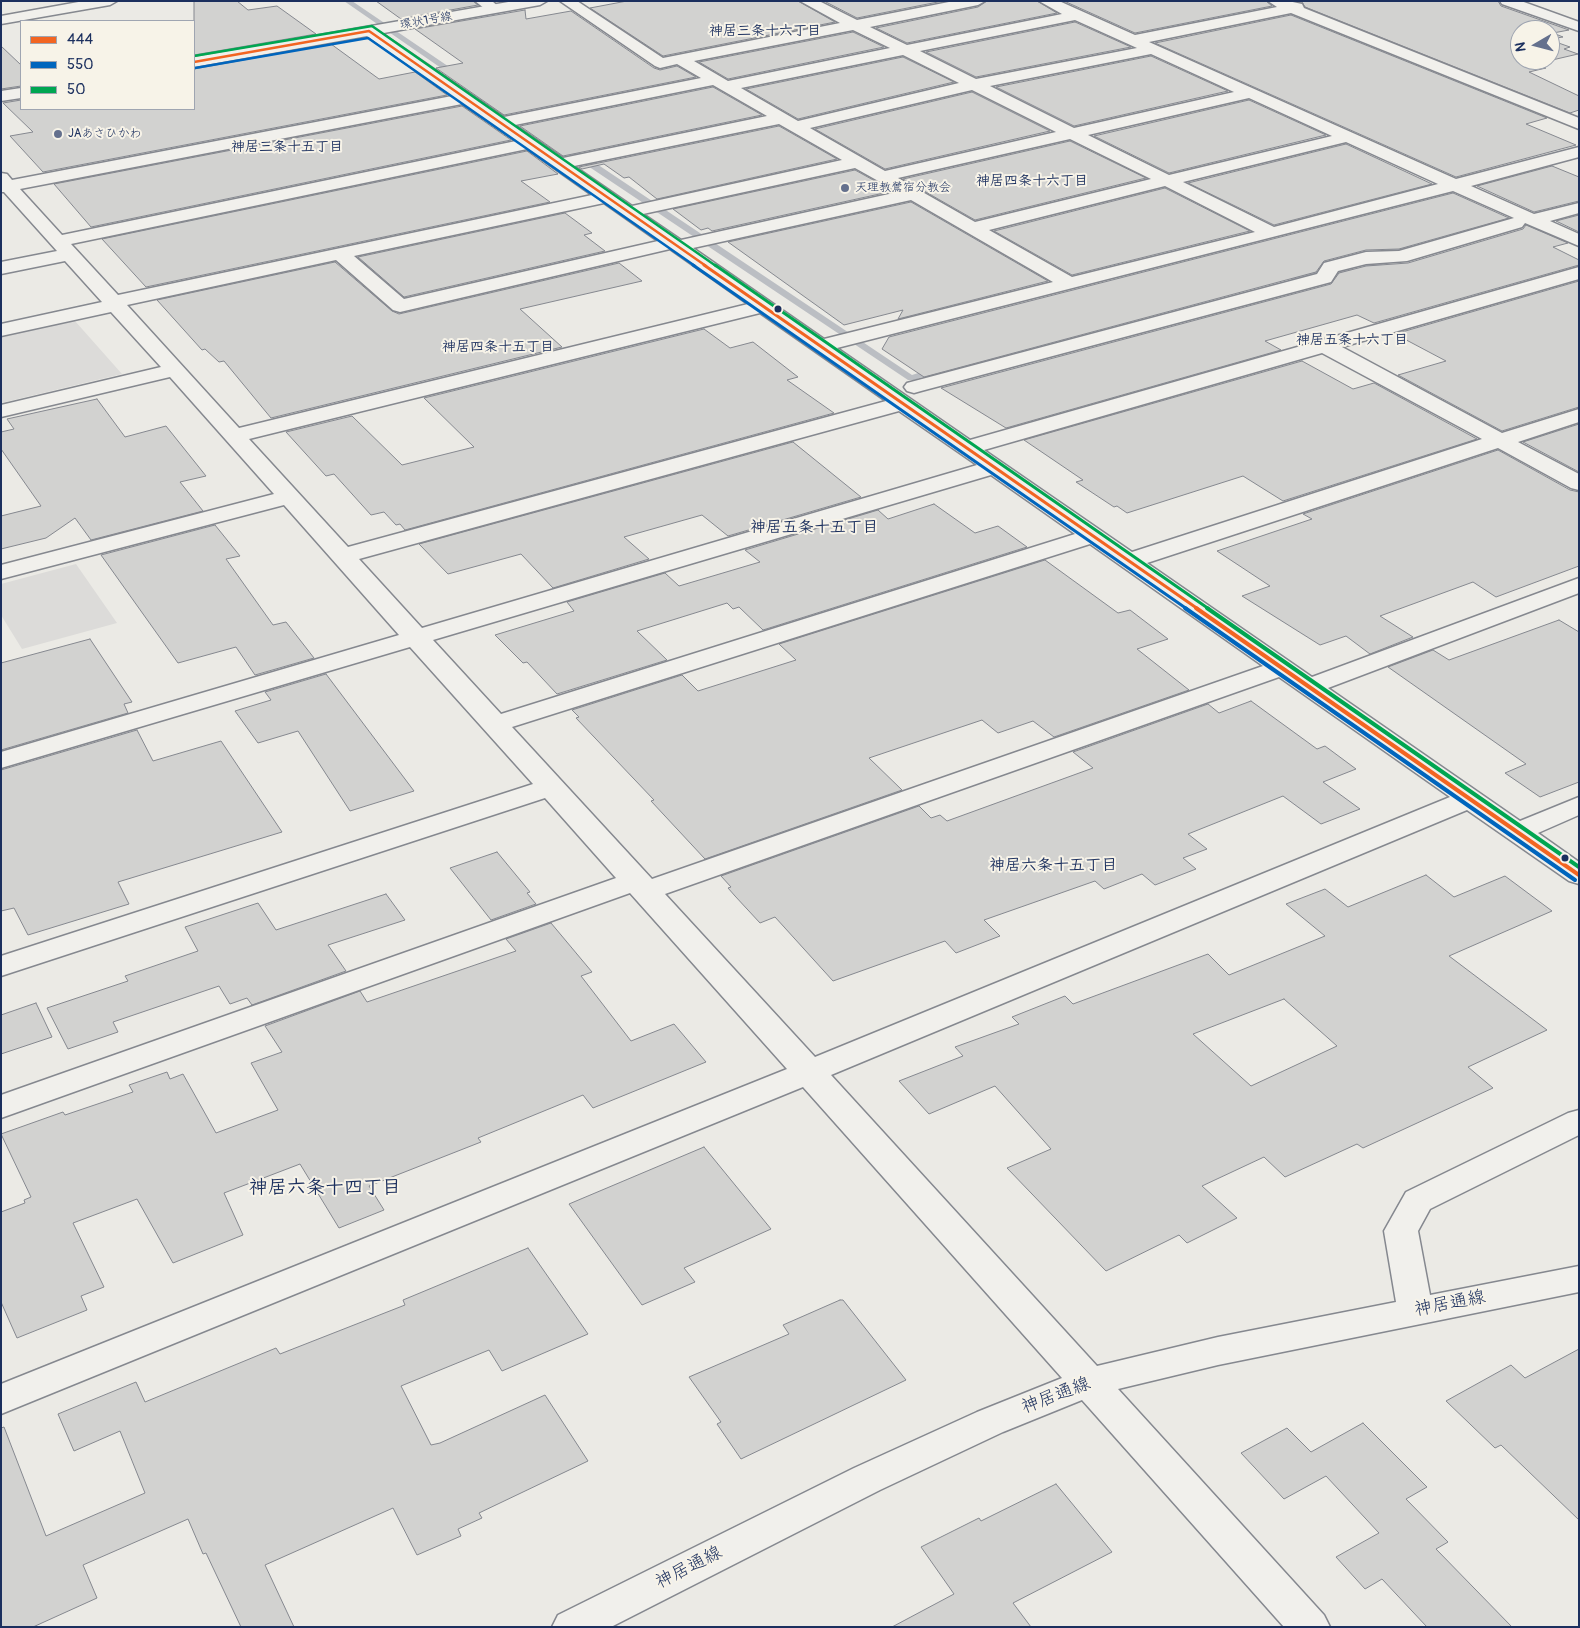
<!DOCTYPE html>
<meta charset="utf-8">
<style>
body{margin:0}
#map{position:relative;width:1580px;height:1628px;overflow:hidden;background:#ebeae5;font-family:Pangolin,sans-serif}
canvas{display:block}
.frame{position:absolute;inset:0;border:2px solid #1b2f5e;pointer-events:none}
.legend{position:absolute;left:20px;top:20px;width:175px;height:90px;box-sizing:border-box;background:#f7f3e8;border:1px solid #9fa5b1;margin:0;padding:6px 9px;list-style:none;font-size:15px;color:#1b2f5e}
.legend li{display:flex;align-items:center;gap:10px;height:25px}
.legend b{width:25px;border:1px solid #9fa5b1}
.north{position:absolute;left:1510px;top:20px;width:50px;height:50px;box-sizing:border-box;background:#f7f3e8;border:1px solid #9fa5b1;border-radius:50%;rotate:262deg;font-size:14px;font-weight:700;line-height:20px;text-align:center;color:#1b2f5e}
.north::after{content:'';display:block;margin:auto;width:18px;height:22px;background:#64708d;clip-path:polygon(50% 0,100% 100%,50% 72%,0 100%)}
</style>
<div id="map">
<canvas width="1580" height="1628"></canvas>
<div class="frame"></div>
<ul class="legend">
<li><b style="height:6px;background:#f26522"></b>444</li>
<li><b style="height:6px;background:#0065bd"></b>550</li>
<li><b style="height:6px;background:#00a651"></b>50</li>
</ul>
<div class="north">N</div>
</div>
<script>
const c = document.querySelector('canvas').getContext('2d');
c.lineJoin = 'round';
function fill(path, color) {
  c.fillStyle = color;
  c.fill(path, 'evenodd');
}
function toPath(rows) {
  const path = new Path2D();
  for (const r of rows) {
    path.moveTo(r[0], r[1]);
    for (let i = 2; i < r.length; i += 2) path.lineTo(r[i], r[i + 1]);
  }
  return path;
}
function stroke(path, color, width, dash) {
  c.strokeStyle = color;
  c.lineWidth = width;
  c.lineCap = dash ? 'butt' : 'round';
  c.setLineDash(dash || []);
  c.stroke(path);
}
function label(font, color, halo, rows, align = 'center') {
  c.font = font + ' Pangolin,"Klee One",sans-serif';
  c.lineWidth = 4;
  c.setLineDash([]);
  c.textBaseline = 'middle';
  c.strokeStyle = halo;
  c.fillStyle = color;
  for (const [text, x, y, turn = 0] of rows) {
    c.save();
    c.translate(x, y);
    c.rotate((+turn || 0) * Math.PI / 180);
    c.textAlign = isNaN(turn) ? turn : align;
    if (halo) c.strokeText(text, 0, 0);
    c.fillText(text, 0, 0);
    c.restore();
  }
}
const green = toPath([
 [75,321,122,374,1,403,1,337],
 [76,564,117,623,22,649,1,615,1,584]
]);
const stream = toPath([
 [344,1,352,1,461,75,454,77,344,1],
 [558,142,564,142,912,375,937,367,942,370,914,380,908,380,558,146,558,142],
 [1409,242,1412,243,1412,247,1395,251,1384,264,1365,272,1292,280,1288,277,1292,274,1360,268,1378,260,1389,247,1409,242]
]);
const building = toPath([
 [194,1,237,1,248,10,277,6,316,34,194,55,194,1],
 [376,1,473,1,478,5,401,19,376,1],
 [627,1,798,1,835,22,663,56,590,8,627,1],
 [824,1,943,1,857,18,824,1],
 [987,1,1037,1,1057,13,907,43,876,28,978,7,987,1],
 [1064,1,1266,1,1272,6,1135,33,1064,1],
 [1298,1,1498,1,1501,6,1569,30,1553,33,1563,37,1550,39,1550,30,1520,30,1520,60,1550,60,1550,40,1570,47,1564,49,1578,54,1535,64,1546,68,1529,72,1579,96,1579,110,1570,113,1305,7,1302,2,1298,1],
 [525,10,526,19,571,11,654,68,660,70,677,66,696,77,504,115,436,68,463,63,415,29,525,10],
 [1291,15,1547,118,1526,124,1576,145,1456,177,1155,43,1291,15],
 [1075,22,1131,47,976,77,926,52,1075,22],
 [853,32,884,47,728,79,699,62,853,32],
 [331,44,379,79,415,72,447,95,43,172,10,136,33,132,3,103,21,100,21,109,194,109,194,69,331,44],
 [1,46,21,65,21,86,1,89,1,46],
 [1151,56,1228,91,1074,126,996,87,1151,56],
 [903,57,954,82,798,119,746,89,903,57],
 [713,87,762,115,563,156,520,126,713,87],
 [972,92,1050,131,885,169,815,129,972,92],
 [1249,100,1326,135,1169,173,1094,136,1249,100],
 [462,106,511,140,91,227,54,184,462,106],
 [779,126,837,159,657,199,629,177,624,178,604,164,582,169,579,167,779,126],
 [1070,141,1146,178,975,220,903,179,1070,141],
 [1346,144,1432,184,1274,225,1188,183,1346,144],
 [527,151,558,174,521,181,550,202,146,287,102,239,527,151],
 [1552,166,1579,177,1579,201,1534,212,1477,186,1552,166],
 [855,170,893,191,712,231,708,228,701,230,673,209,855,170],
 [1165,188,1250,231,1072,275,994,231,1165,188],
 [1453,193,1509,218,1399,249,1366,250,1324,261,1316,272,924,377,882,349,889,337,1453,193],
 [911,202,1048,281,898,319,903,310,844,325,728,242,911,202],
 [565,213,592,233,584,235,605,251,404,297,358,257,565,213],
 [1579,215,1579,232,1556,221,1579,215],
 [1526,225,1568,243,1553,247,1579,260,1579,265,1374,323,1357,315,1265,341,1281,350,1006,428,941,388,1331,284,1339,273,1366,266,1408,263,1523,229,1526,225],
 [335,262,392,311,399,314,619,263,642,281,520,309,562,347,271,418,224,361,219,362,205,349,202,350,157,300,335,262],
 [1579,281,1579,407,1502,431,1398,375,1446,361,1395,334,1579,281],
 [704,329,730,348,753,342,798,377,787,380,834,413,405,530,400,524,396,525,384,512,371,515,334,474,326,476,286,432,352,416,402,465,474,447,424,398,704,329],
 [1302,361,1353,389,1374,383,1477,439,1283,501,1243,476,1127,513,1117,506,1114,507,1076,482,1083,480,1024,440,1302,361],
 [97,399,125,437,166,426,206,476,180,482,203,511,91,540,75,518,46,538,1,549,1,516,41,506,1,449,1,432,14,429,7,419,97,399],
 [1579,424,1579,472,1523,442,1579,424],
 [793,442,861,497,728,536,702,515,624,537,649,559,553,588,521,554,448,574,419,544,793,442],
 [1498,450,1570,490,1579,492,1579,566,1496,597,1473,582,1380,616,1413,637,1370,654,1346,636,1320,645,1242,596,1270,586,1217,551,1312,519,1303,514,1498,450],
 [934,504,975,533,998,526,1027,547,763,630,739,607,733,609,727,603,637,631,667,660,557,694,527,662,523,663,495,635,574,611,567,602,665,573,679,586,760,562,745,550,878,510,888,519,934,504],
 [215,525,240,556,226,559,273,625,286,622,314,658,255,675,236,647,178,663,101,555,215,525],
 [1045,560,1118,613,1130,610,1168,639,1137,649,1189,690,1054,737,1033,721,998,733,982,720,869,758,902,790,705,859,651,801,654,800,576,718,579,717,572,710,682,675,698,691,796,660,779,644,1045,560],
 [1559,620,1579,632,1579,782,1540,797,1505,773,1526,764,1388,667,1433,650,1449,660,1559,620],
 [90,639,132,702,124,704,128,713,1,750,1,663,90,639],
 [326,674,414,791,350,811,298,731,258,743,235,711,271,700,265,692,326,674],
 [1251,701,1317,749,1325,746,1356,769,1323,782,1360,809,1321,824,1283,796,1188,834,1207,849,1183,858,1196,869,1155,885,1142,874,1104,889,1095,881,984,920,1000,936,956,953,945,941,833,981,775,917,760,923,735,896,728,888,731,887,721,876,919,806,931,818,940,815,947,821,1093,768,1073,752,1208,704,1219,713,1251,701],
 [137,730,153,761,221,741,282,832,118,882,129,904,28,935,14,908,1,911,1,770,137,730],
 [497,852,530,892,527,893,536,904,491,920,450,868,497,852],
 [1426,875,1454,897,1505,876,1552,911,1449,956,1547,1030,1468,1067,1493,1088,1363,1148,1357,1144,1285,1177,1264,1157,1202,1186,1237,1218,1187,1243,1179,1235,1106,1271,1007,1168,1051,1149,995,1086,929,1114,899,1081,963,1056,955,1047,1019,1024,1012,1017,1065,996,1073,1004,1208,954,1229,975,1325,936,1286,904,1325,889,1348,907,1426,875],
 [1284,999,1337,1046,1251,1086,1193,1034,1284,999],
 [386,894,405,920,328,945,346,971,252,1005,247,998,230,1004,219,986,113,1022,118,1032,68,1049,47,1008,128,981,125,976,198,951,185,927,258,903,276,930,386,894],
 [551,923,592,972,581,976,631,1041,674,1024,706,1062,593,1108,583,1095,478,1138,481,1142,369,1186,384,1210,339,1228,300,1164,224,1193,243,1235,173,1263,137,1199,73,1223,104,1287,81,1296,87,1310,17,1338,1,1302,1,1212,25,1203,24,1200,31,1197,1,1134,63,1112,65,1115,133,1092,129,1085,167,1072,170,1079,183,1074,216,1133,278,1110,251,1063,282,1052,265,1026,360,991,367,1002,516,951,506,939,551,923],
 [36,1003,52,1037,1,1054,1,1015,36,1003],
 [704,1147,771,1229,684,1268,695,1282,642,1305,569,1204,704,1147],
 [528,1248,588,1334,502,1371,489,1350,401,1386,431,1445,440,1443,545,1395,588,1461,479,1513,482,1518,458,1529,461,1536,417,1555,393,1508,265,1565,294,1627,241,1627,206,1553,203,1554,188,1519,83,1565,97,1598,33,1627,1,1627,1,1428,4,1427,46,1536,145,1493,120,1431,74,1451,58,1414,136,1382,145,1402,276,1348,280,1354,405,1305,403,1300,528,1248],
 [840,1300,843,1300,906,1380,741,1459,717,1424,721,1422,689,1377,789,1334,783,1325,840,1300],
 [1579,1349,1579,1520,1501,1445,1495,1448,1446,1401,1511,1365,1525,1378,1579,1349],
 [1363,1423,1427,1487,1406,1499,1448,1542,1436,1549,1512,1627,1427,1627,1382,1579,1365,1589,1336,1557,1379,1533,1326,1476,1284,1499,1241,1453,1287,1428,1311,1452,1363,1423],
 [1056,1484,1112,1552,1013,1603,1031,1627,892,1627,954,1594,921,1547,979,1518,981,1521,1056,1484]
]);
const minor = toPath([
 [84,1,117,1,110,5,1,24,1,16,84,1],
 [475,1,492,1,501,9,494,13,489,12,475,1],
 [560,1,577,1,663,58,840,23,800,1,819,1,857,20,954,1,985,1,978,5,870,27,907,45,1062,14,1039,1,1059,1,1135,35,1277,7,1268,1,1288,1,1302,4,1304,8,1579,118,1579,129,1291,13,1149,42,1456,179,1579,147,1579,157,1471,186,1534,214,1579,203,1579,213,1550,221,1579,234,1579,246,1525,223,1522,227,1407,261,1366,264,1338,271,1331,282,921,391,914,393,907,391,904,387,907,383,1317,274,1324,263,1366,252,1399,251,1514,218,1453,191,837,348,970,440,1579,267,1579,279,1342,347,1502,433,1579,409,1579,422,1518,442,1579,474,1579,490,1571,488,1498,448,1147,563,1312,677,1579,578,1579,593,1328,688,1520,821,1579,797,1579,815,1538,833,1579,862,1579,884,1569,881,1467,810,831,1075,1097,1366,1218,1337,1396,1302,1384,1231,1406,1192,1568,1113,1579,1110,1579,1135,1430,1209,1418,1231,1430,1295,1579,1266,1579,1292,1218,1365,1118,1389,1324,1615,1330,1627,1284,1627,1082,1400,1003,1432,880,1490,611,1627,552,1627,558,1615,854,1468,977,1412,1062,1378,803,1087,1,1414,1,1384,787,1069,630,893,1,1118,1,1095,616,878,545,798,1,976,1,956,533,784,410,647,1,768,1,752,399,635,284,505,1,579,1,565,274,494,170,377,1,417,1,405,161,367,111,312,1,336,1,324,102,302,65,261,1,274,1,262,57,251,4,192,1,192,1,173,7,174,12,180,452,96,364,34,362,31,369,27,374,28,504,117,701,78,677,64,660,68,655,66,560,1],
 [1075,20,1137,48,976,79,920,51,1075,20],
 [853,30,890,48,728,81,694,61,853,30],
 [1151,54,1234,92,1074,128,990,86,1151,54],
 [903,55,959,83,798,121,741,88,903,55],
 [713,85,767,116,563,158,515,125,713,85],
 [972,90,1056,132,885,171,810,128,972,90],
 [1249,98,1332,136,1169,175,1088,135,1249,98],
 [462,104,516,141,62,235,20,189,462,104],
 [779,124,842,160,632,206,574,166,779,124],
 [1070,139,1151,179,975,222,898,178,1070,139],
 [1346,142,1438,184,1274,227,1183,182,1346,142],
 [527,149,592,195,118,295,71,244,527,149],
 [855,168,898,192,681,240,643,214,855,168],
 [1165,186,1255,232,1072,277,989,230,1165,186],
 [911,200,1053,282,824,339,693,248,911,200],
 [604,203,658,241,404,299,354,256,604,203],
 [670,249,748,304,239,428,127,305,336,260,393,310,400,312,670,249],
 [760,313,886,401,348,547,249,439,760,313],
 [1322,353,1482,439,1132,552,984,450,1322,353],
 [899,411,977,465,422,628,359,559,899,411],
 [991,475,1075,534,501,714,433,640,991,475],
 [1090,544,1263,666,652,879,512,727,1090,544],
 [1279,677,1450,797,815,1057,665,894,1279,677],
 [1500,1,1521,1,1579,22,1579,31,1502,4,1500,1]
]);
const major = toPath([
 [514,1,547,1,540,5,194,67,194,57,514,1],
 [21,88,21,98,1,101,1,91,21,88]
]);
const bus1Far2 = toPath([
 [194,62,369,31,706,266]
]);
const bus1Far1 = toPath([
 [704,265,1198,609]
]);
const bus1 = toPath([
 [1196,608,1579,875]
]);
const bus2Far2 = toPath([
 [195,68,368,38,695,266]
]);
const bus2Far1 = toPath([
 [693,265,1187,609]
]);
const bus2 = toPath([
 [1185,608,1575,880]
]);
const bus3Far2 = toPath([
 [194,56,372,26,716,266]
]);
const bus3Far1 = toPath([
 [715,265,1209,609]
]);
const bus3 = toPath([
 [1207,608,1579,867]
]);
const markers = [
 [58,134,5,"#64708d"],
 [845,188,5,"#64708d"],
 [778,309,4.5,"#1b2f5e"],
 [1565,858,4.5,"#1b2f5e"]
];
const farStreetnames = [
 ["環状1号線",426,21,-10]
];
const farPoinames = [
 ["JAあさひかわ",68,134],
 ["天理教鶯宿分教会",855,188]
];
const farNeighbourhoodnames = [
 ["神居三条十六丁目",765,31],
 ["神居三条十五丁目",287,147],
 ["神居四条十六丁目",1032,181],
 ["神居五条十六丁目",1352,340],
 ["神居四条十五丁目",498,347]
];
const neighbourhoodNames = [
 ["神居五条十五丁目",814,528],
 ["神居六条十五丁目",1053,866]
];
const nearStreetnames = [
 ["神居通線",1450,1304,-11],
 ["神居通線",1056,1396,-21],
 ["神居通線",689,1568,-27]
];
const nearNeighbourhoodnames = [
 ["神居六条十四丁目",325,1188]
];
fill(green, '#dcdbd9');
fill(stream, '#bbbec3');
fill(building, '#d2d2d0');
stroke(building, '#85888f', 1);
stroke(minor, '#85888f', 3);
stroke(major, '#85888f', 3);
fill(minor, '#f1f0ec');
fill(major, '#f1f0ec');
stroke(bus1Far2, '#f26522', 2.5);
stroke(bus1Far1, '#f26522', 3);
stroke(bus1, '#f26522', 4);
stroke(bus2Far2, '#0065bd', 2.5);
stroke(bus2Far1, '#0065bd', 3);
stroke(bus2, '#0065bd', 4);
stroke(bus3Far2, '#00a651', 2.5);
stroke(bus3Far1, '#00a651', 3);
stroke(bus3, '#00a651', 4);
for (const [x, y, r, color] of markers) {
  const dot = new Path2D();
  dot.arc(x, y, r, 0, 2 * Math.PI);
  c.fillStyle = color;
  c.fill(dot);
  stroke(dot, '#f7f3e8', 2);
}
label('12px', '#1b2f5e', '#f7f3e8', farStreetnames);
label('12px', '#1b2f5e', '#f7f3e8', farPoinames, 'left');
label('bold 14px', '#1b2f5e', '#f7f3e8', farNeighbourhoodnames);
label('bold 16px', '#1b2f5e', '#f7f3e8', neighbourhoodNames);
label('18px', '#1b2f5e', '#f7f3e8', nearStreetnames);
label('bold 19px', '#1b2f5e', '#f7f3e8', nearNeighbourhoodnames);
</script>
